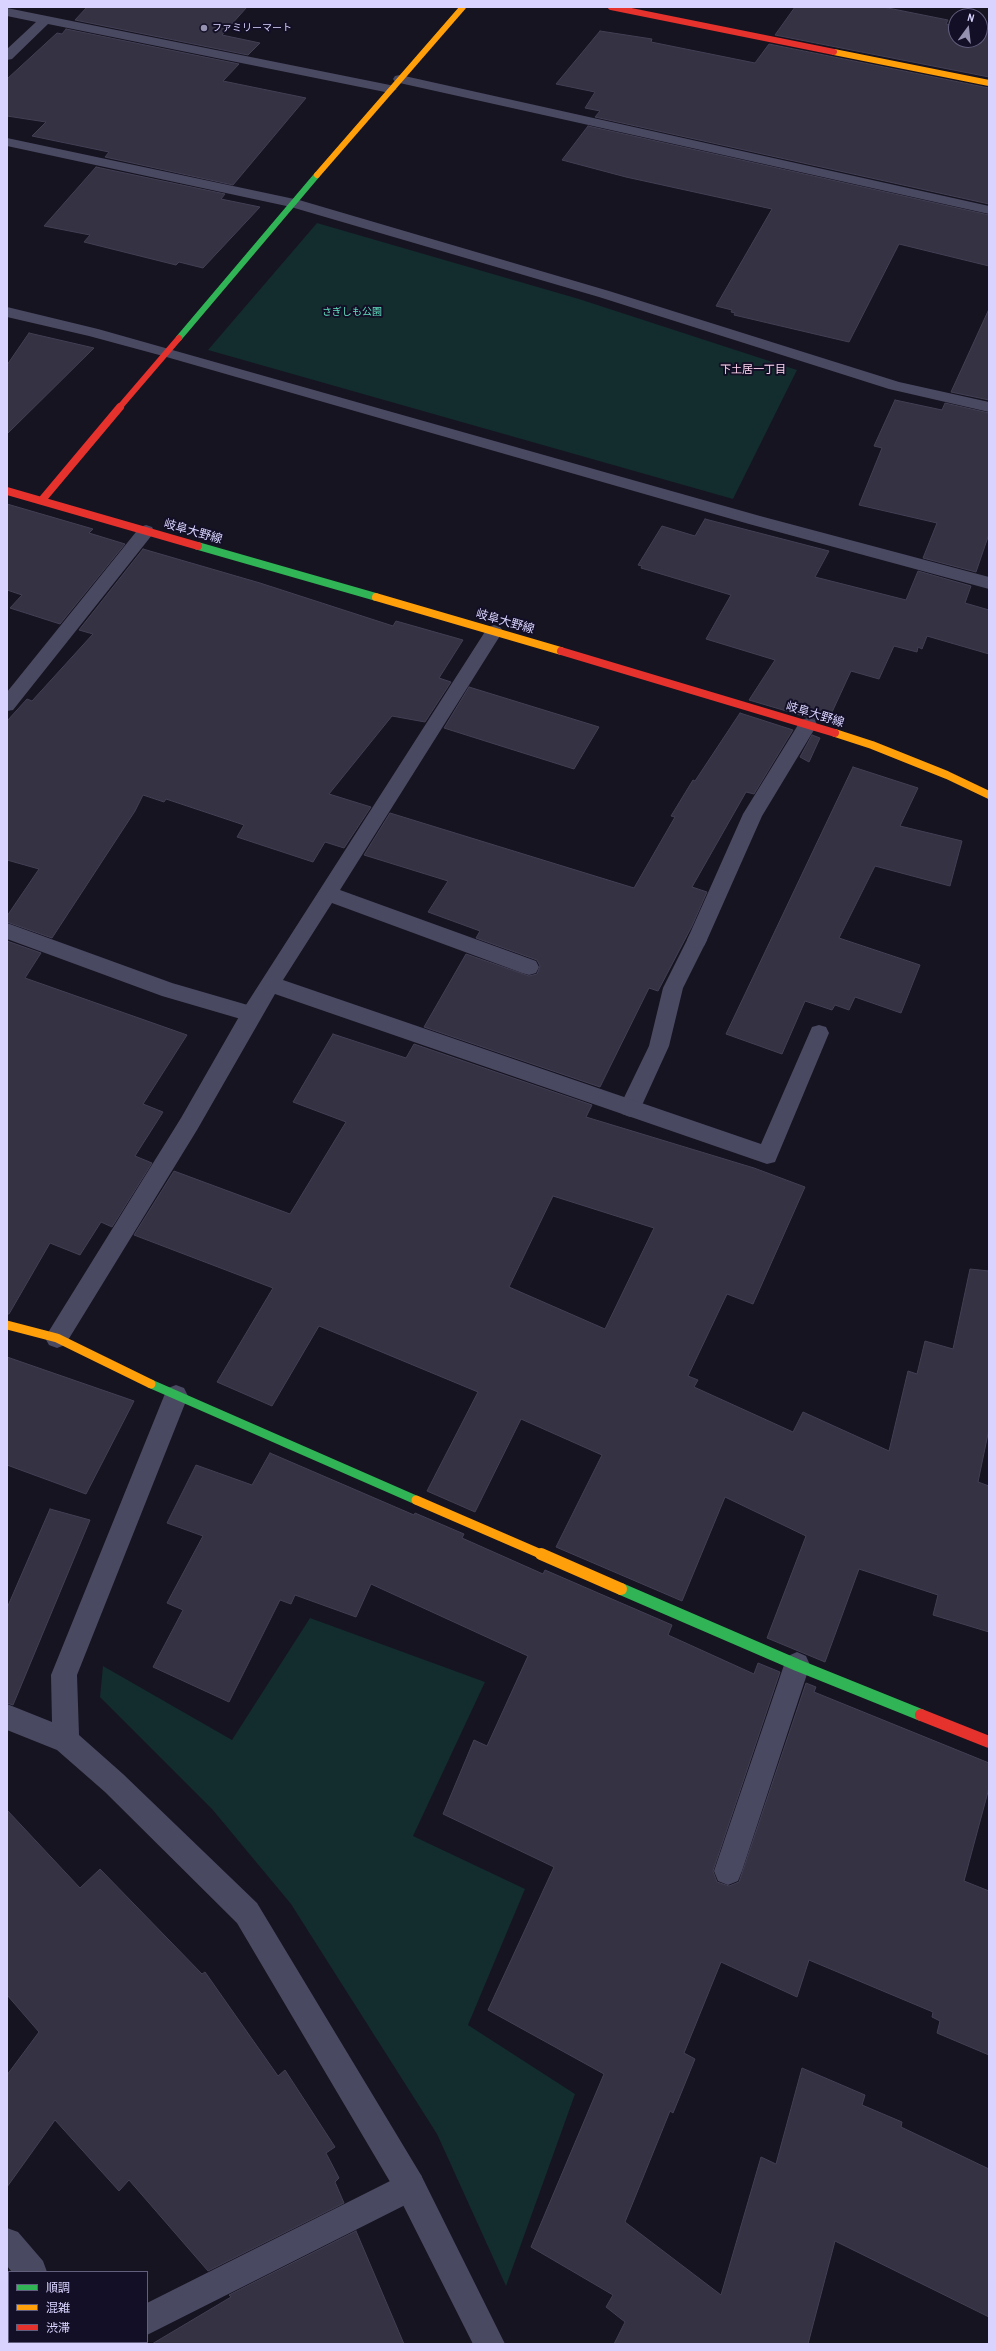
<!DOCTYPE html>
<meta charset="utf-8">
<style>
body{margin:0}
#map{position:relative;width:996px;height:2351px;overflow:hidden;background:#161421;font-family:"Archivo Narrow","Noto Sans JP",sans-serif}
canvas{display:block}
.frame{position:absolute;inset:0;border:8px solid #d9d4ff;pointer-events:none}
.legend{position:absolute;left:8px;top:2271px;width:140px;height:72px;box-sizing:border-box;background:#130f26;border:1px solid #625e7d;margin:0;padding:5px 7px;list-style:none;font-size:12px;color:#d9d4ff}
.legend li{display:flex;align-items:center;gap:8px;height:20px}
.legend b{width:20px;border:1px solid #625e7d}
.north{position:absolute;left:948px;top:8px;width:40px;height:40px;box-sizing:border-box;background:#130f26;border:1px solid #625e7d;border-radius:50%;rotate:15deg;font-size:11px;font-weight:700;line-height:16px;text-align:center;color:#d9d4ff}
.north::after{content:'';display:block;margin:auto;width:14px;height:18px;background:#9591b1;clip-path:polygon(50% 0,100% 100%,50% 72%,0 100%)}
</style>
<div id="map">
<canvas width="996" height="2351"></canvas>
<div class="frame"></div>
<ul class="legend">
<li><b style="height:5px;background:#30b455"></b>順調</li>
<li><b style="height:5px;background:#ff9f0a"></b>混雑</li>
<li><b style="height:5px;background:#e5322d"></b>渋滞</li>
</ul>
<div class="north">N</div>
</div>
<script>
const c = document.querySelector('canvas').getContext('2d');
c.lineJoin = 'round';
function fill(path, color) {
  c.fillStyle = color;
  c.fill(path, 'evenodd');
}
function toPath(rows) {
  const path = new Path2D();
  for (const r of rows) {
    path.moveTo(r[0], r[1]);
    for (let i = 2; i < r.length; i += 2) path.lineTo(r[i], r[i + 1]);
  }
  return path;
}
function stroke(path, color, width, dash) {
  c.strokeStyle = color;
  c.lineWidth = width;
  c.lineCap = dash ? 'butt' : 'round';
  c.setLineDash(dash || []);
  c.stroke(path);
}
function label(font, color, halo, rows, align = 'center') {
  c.font = font + ' "Archivo Narrow","Noto Sans JP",sans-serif';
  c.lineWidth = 4;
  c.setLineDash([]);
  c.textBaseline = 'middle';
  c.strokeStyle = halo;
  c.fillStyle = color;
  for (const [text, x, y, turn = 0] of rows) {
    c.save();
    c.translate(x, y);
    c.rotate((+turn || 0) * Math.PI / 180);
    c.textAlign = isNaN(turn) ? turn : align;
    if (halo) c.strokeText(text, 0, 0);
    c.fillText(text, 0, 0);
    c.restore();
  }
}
const green = toPath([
 [317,223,579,299,797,370,733,499,208,350],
 [310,1618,485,1682,413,1836,525,1889,468,2025,575,2094,506,2286,437,2134,291,1904,212,1809,100,1697,103,1666,232,1740]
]);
const building = toPath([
 [87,7,247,7,222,35,260,43,248,55,75,20,87,7],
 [795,7,883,7,948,20,946,24,956,26,956,40,980,40,980,31,989,32,989,77,775,35,795,7],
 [66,29,239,64,223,81,306,98,233,185,105,157,109,152,32,136,46,122,7,116,7,79,57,33,62,34,66,29],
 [600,31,652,39,651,42,755,63,769,44,989,88,989,204,595,117,600,111,585,108,595,92,556,84,600,31],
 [588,126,989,215,989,266,899,244,849,342,734,315,735,313,731,312,732,310,716,306,772,209,626,177,562,160,588,126],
 [96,167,225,194,221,199,260,207,203,268,179,262,176,265,84,242,90,235,44,226,96,167],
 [989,309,989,400,951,392,989,309],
 [29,333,94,348,7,434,7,365,29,333],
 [895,400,942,410,945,403,989,413,989,534,976,572,923,558,937,523,859,505,882,448,874,446,895,400],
 [7,504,93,529,89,533,125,544,60,624,10,608,22,595,7,590,7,504],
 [705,519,829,551,815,577,906,600,918,571,971,586,965,603,989,610,989,654,927,636,922,649,918,647,917,652,894,646,879,679,851,671,827,723,749,700,775,660,706,639,731,595,641,568,642,566,638,565,662,526,695,536,705,519],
 [143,549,260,583,393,626,396,621,463,640,439,678,451,682,425,722,392,716,329,794,371,807,344,848,325,842,313,862,237,837,244,825,166,799,164,802,143,795,135,811,52,938,7,922,7,916,39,869,7,860,7,721,27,699,32,701,93,634,79,630,143,549],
 [469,687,599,727,574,769,444,728,469,687],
 [740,713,793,730,754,794,746,792,692,887,707,892,692,926,658,991,649,988,600,1087,424,1027,466,954,529,976,537,974,540,966,537,960,476,938,480,931,428,912,448,881,364,855,390,813,634,888,675,817,671,816,693,780,695,781,740,713],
 [812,735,820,738,809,762,800,757,812,735],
 [853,767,918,788,900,826,962,841,950,886,875,866,839,938,920,965,901,1013,855,997,849,1010,835,1005,832,1010,805,1001,782,1054,726,1034,853,767],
 [7,941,41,953,25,978,187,1035,143,1104,163,1112,135,1156,152,1163,112,1227,101,1222,80,1255,50,1243,9,1314,7,1314,7,941],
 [333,1034,406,1058,414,1044,592,1105,586,1117,754,1168,805,1187,753,1304,727,1294,688,1376,698,1380,694,1387,793,1432,803,1412,889,1451,908,1371,917,1374,925,1341,953,1349,970,1269,989,1271,989,1429,978,1482,989,1486,989,1632,933,1615,938,1595,859,1569,825,1662,767,1638,806,1536,725,1497,682,1601,556,1547,602,1455,521,1419,475,1512,427,1491,478,1392,319,1326,272,1406,217,1382,273,1288,134,1235,174,1171,290,1214,346,1122,293,1102,333,1034],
 [553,1196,654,1228,605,1329,509,1287,553,1196],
 [7,1357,134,1401,86,1494,7,1465,7,1357],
 [270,1453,414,1515,415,1513,464,1534,462,1538,543,1574,545,1570,672,1625,668,1635,754,1674,758,1663,780,1672,713,1871,717,1882,729,1886,739,1882,806,1683,816,1687,814,1692,989,1763,989,1788,964,1881,989,1891,989,2055,937,2033,940,2021,932,2017,933,2012,809,1960,797,1997,721,1962,684,2053,695,2059,673,2113,670,2111,625,2222,721,2295,761,2157,776,2164,802,2068,865,2095,862,2105,902,2122,901,2127,989,2169,989,2317,835,2241,808,2344,614,2344,625,2322,606,2307,613,2295,531,2247,604,2074,488,2010,554,1867,443,1814,474,1740,487,1746,528,1656,371,1584,356,1617,295,1595,291,1604,280,1600,229,1702,153,1667,183,1610,167,1603,203,1536,167,1523,196,1465,252,1485,270,1453],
 [50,1509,90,1520,13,1705,7,1703,7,1608,50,1509],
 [7,1810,80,1888,100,1869,202,1974,205,1972,278,2076,285,2070,335,2147,326,2153,339,2178,335,2182,344,2203,208,2271,129,2180,119,2191,55,2120,7,2187,7,2075,39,2032,7,1995,7,1810],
 [356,2231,404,2344,152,2344,231,2297,229,2295,356,2231]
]);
const lane = toPath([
 [146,525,152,527,154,531,152,535,13,710,7,711,7,692,140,527,146,525],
 [7,923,172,983,258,1008,261,1014,258,1020,251,1022,162,996,7,939,7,923],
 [697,932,704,934,707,940,683,988,669,1046,638,1114,630,1117,622,1114,619,1108,649,1046,663,988,690,934,697,932],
 [410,2171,421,2175,425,2186,421,2197,147,2335,147,2303,410,2171],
 [7,2228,18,2232,43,2261,47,2272,12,2272,7,2266,7,2228],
 [93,2342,127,2342,126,2344,92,2344,93,2342]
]);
const street = toPath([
 [7,8,390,85,397,89,390,93,48,24,12,59,7,60,7,49,36,22,7,16,7,8],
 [400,75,989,206,989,214,395,82,393,79,395,76,400,75],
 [7,138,299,200,609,291,899,382,989,402,989,412,889,389,599,297,291,207,7,146,7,138],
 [7,307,98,329,760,516,989,577,989,589,749,524,163,356,89,336,7,317,7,307],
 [494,625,500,627,503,631,340,890,536,961,539,967,536,973,529,975,522,973,332,903,283,980,761,1144,812,1027,819,1025,826,1027,829,1033,775,1162,767,1164,275,994,197,1130,65,1345,57,1348,49,1345,45,1338,49,1331,181,1118,244,1008,488,627,494,625],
 [808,718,815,720,817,725,762,816,707,940,704,946,697,948,690,946,687,940,743,814,801,720,808,718],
 [176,1385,184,1388,188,1396,77,1675,79,1735,123,1774,257,1903,421,2175,505,2344,473,2344,399,2197,237,1923,105,1792,57,1750,7,1730,7,1704,52,1722,51,1675,164,1396,168,1388,176,1385],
 [797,1652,806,1656,810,1665,742,1871,738,1881,728,1885,718,1881,714,1871,784,1665,788,1656,797,1652]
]);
const fastFar3 = toPath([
 [179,338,317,175]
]);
const fastFar2 = toPath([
 [198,546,376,597]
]);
const fastFar1 = toPath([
 [151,1384,416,1500]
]);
const fast = toPath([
 [621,1589,797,1665,921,1715]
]);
const slowFar3 = toPath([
 [834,52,989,83],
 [317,175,463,7]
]);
const slowFar2 = toPath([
 [376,597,561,651],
 [835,733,872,745,947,775,989,795]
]);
const slowFar1 = toPath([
 [7,1325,57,1338,151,1384],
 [416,1500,543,1555]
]);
const slow = toPath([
 [541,1554,621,1589]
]);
const jamFar2 = toPath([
 [611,7,834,52],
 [119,408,179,338]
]);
const jamFar1 = toPath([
 [7,491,198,546],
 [42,500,120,407],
 [561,651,835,733]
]);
const jam = toPath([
 [921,1715,989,1742]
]);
const markers = [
 [204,28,4,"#9591b1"]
];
const farPoinames = [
 ["ファミリーマート",212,28]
];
const farParknames = [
 ["さぎしも公園",352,312]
];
const farNeighbourhoodnames = [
 ["下土居一丁目",753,370]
];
const streetNames = [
 ["岐阜大野線",193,532,16],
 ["岐阜大野線",505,622,16],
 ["岐阜大野線",815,715,17]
];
fill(green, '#132c2d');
fill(building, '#343243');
stroke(building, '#433f54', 1);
fill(lane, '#4a4962');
fill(street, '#4a4962');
stroke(fastFar3, '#30b455', 6);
stroke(fastFar2, '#30b455', 8);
stroke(fastFar1, '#30b455', 9);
stroke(fast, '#30b455', 12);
stroke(slowFar3, '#ff9f0a', 6);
stroke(slowFar2, '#ff9f0a', 8);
stroke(slowFar1, '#ff9f0a', 9);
stroke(slow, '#ff9f0a', 12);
stroke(jamFar2, '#e5322d', 6);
stroke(jamFar1, '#e5322d', 8);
stroke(jam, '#e5322d', 12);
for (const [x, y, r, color] of markers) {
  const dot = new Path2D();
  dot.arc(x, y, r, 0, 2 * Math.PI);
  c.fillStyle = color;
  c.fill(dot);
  stroke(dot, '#130f26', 1.5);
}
label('10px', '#d9d4ff', '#130f26', farPoinames, 'left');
label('10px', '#5fe0c0', '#130f26', farParknames);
label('11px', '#ffd6f0', '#130f26', farNeighbourhoodnames);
label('12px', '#d9d4ff', '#130f26', streetNames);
</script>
